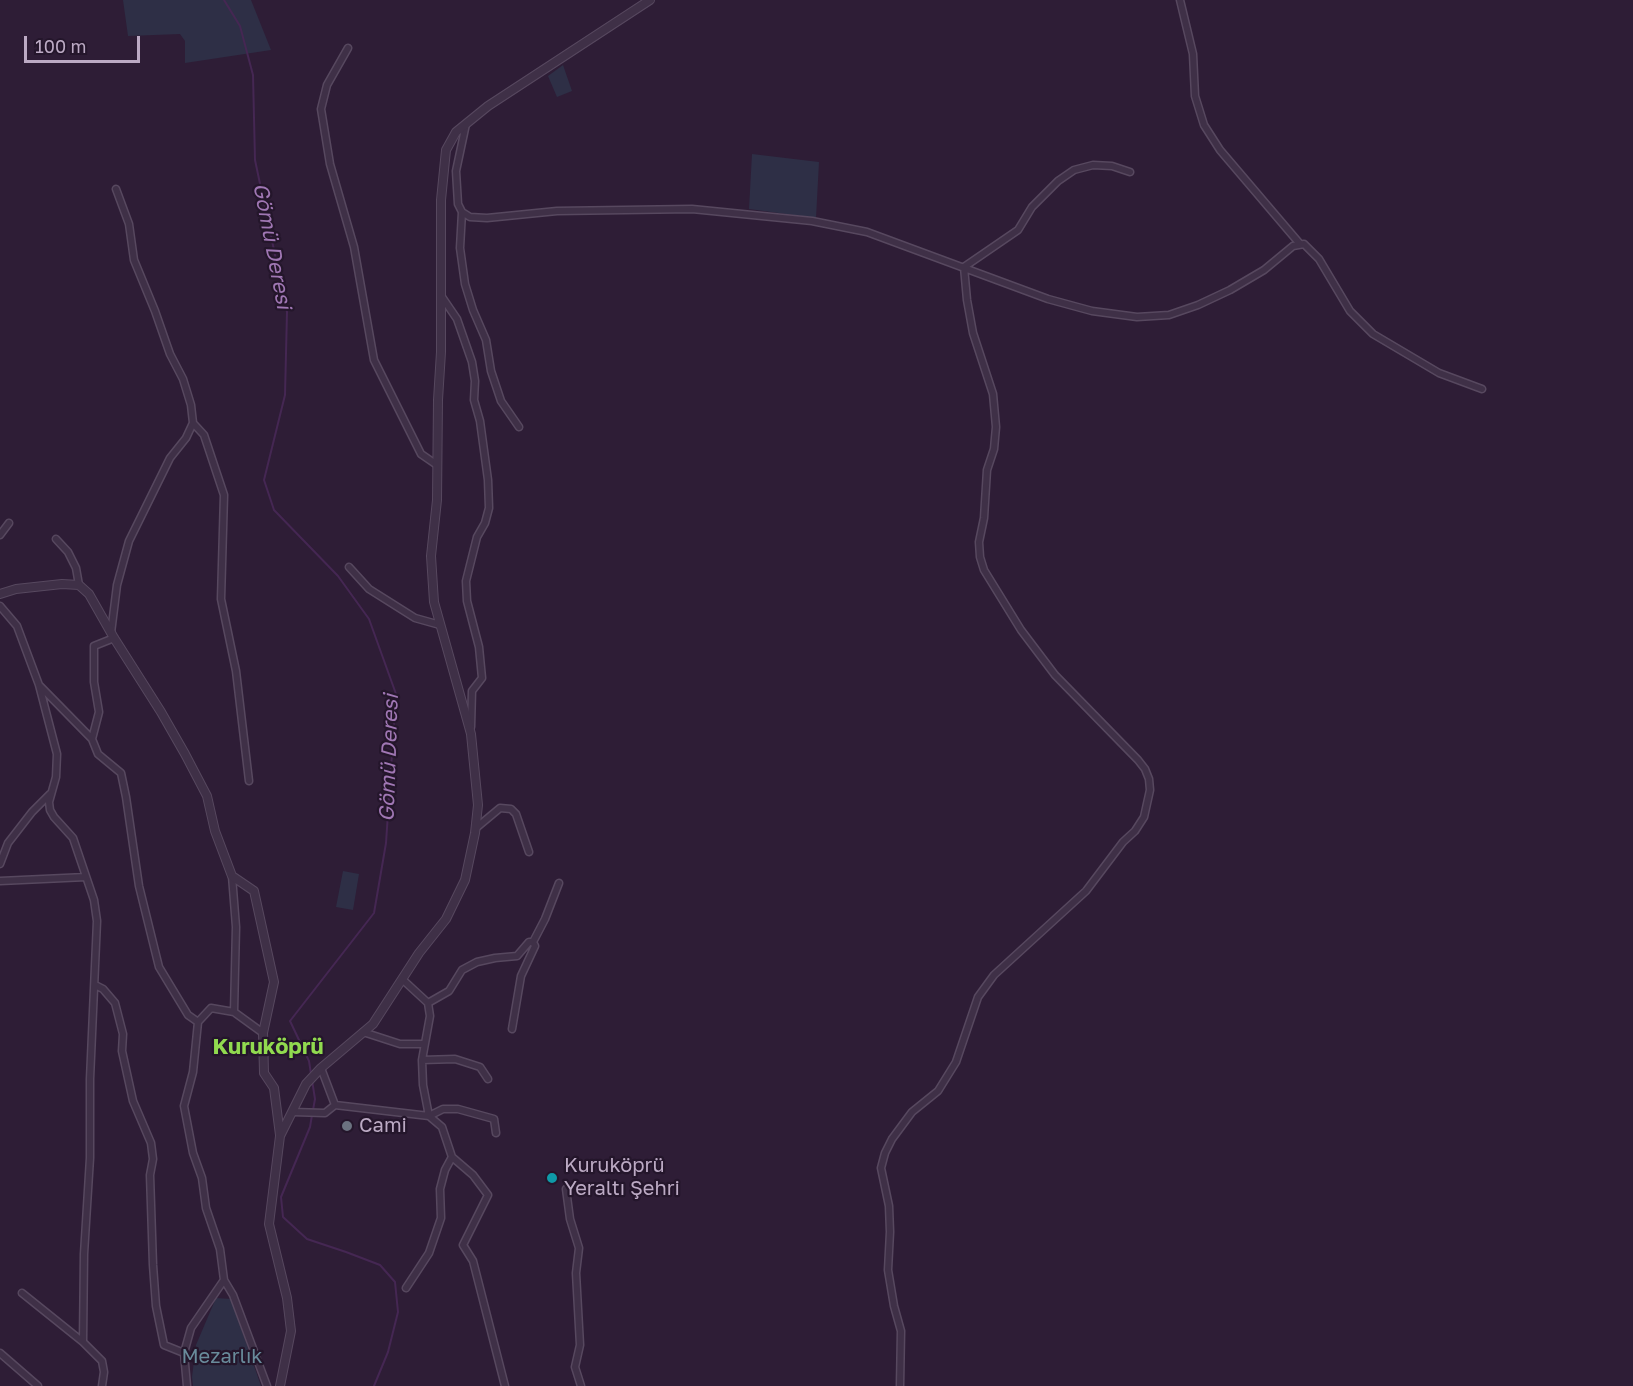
<!DOCTYPE html>
<meta charset="utf-8">
<style>
body{margin:0}
#map{position:relative;width:1633px;height:1386px;overflow:hidden;background:#2e1d36;font-family:"Golos Text",sans-serif}
canvas{display:block}
.scale{position:absolute;left:24px;top:36px;width:116px;height:27px;box-sizing:border-box;border:3px solid #bcaac4;border-top:0;padding-left:8px;font-size:18px;line-height:21px;white-space:nowrap;color:#bcaac4;-webkit-text-stroke:4px #24162b;paint-order:stroke}
</style>
<div id="map">
<canvas width="1633" height="1386"></canvas>
<div class="scale">100 m</div>
</div>
<script>
const c = document.querySelector('canvas').getContext('2d');
c.lineJoin = 'round';
function fill(path, color) {
  c.fillStyle = color;
  c.fill(path, 'evenodd');
}
function toPath(rows) {
  const path = new Path2D();
  for (const r of rows) {
    path.moveTo(r[0], r[1]);
    for (let i = 2; i < r.length; i += 2) path.lineTo(r[i], r[i + 1]);
  }
  return path;
}
function stroke(path, color, width, dash) {
  c.strokeStyle = color;
  c.lineWidth = width;
  c.lineCap = dash ? 'butt' : 'round';
  c.setLineDash(dash || []);
  c.stroke(path);
}
function label(font, color, halo, rows, align = 'center') {
  c.font = font + ' "Golos Text",sans-serif';
  c.lineWidth = 4.5;
  c.setLineDash([]);
  c.textBaseline = 'middle';
  c.strokeStyle = halo;
  c.fillStyle = color;
  for (const [text, x, y, turn = 0] of rows) {
    c.save();
    c.translate(x, y);
    c.rotate((+turn || 0) * Math.PI / 180);
    c.textAlign = isNaN(turn) ? turn : align;
    if (halo) c.strokeText(text, 0, 0);
    c.fillText(text, 0, 0);
    c.restore();
  }
}
const green = toPath([
 [123,0,251,0,271,50,185,63,185,41,180,34,128,36],
 [563,65,572,91,557,97,548,76],
 [752,154,819,162,816,218,749,209],
 [343,871,359,874,353,910,336,907],
 [216,1298,231,1299,261,1386,193,1386,192,1377,196,1345]
]);
const stream = toPath([
 [224,0,240,26,253,75,255,160,287,312,285,395,264,480,274,510,338,576,369,619,396,694,386,843,374,913,290,1021,309,1061,311,1074],
 [312,1080,315,1099,313,1110],
 [312,1115,310,1127,281,1197,283,1217,307,1239,346,1252,380,1265,395,1282,398,1312,388,1352,374,1386]
]);
const minor = toPath([
 [1180,0,1193,54,1195,96,1204,125,1220,150,1300,244],
 [348,48,327,85,321,109,330,164,354,247,374,360,421,454,437,465],
 [466,124,456,171,458,204,462,212,470,217,487,218,557,211,692,209,812,221,867,232,1048,299,1092,311,1137,317,1169,315,1198,305,1230,290,1264,270,1293,246,1304,244,1319,259,1350,311,1373,334,1439,373,1482,389],
 [462,212,460,248,465,284,473,310,486,340,491,371,501,401,519,427],
 [442,297,457,319,472,362,475,381,474,400,480,421,488,480,489,508,485,523,477,537,466,581,467,601,479,647,482,678,472,691,471,727],
 [193,423,204,435,224,495,221,599,236,671,249,781],
 [0,535,9,523],
 [56,539,68,552,76,568,79,585],
 [349,567,369,589,415,618,440,625],
 [0,606,17,626,39,685,57,754,56,777,49,802,50,810,54,817,73,838,94,900,97,921,90,1079,90,1158,84,1254,83,1342,102,1361,104,1372,102,1386],
 [111,633,117,585,129,541,170,458,186,438,193,423,191,405,183,379,170,354,155,311,134,260,129,224,116,189],
 [39,685,92,739,98,754,121,773,126,797,139,886,159,967,188,1015,198,1022],
 [92,739,99,712,94,682,94,646,114,638],
 [476,828,500,808,511,809,516,814,529,852],
 [0,864,8,843,32,812,50,794],
 [232,876,236,927,234,1012],
 [0,881,86,877],
 [533,942,545,919,559,883],
 [402,979,428,1003,430,1016,422,1060,423,1085,429,1116,443,1109,458,1109,494,1119,496,1133],
 [95,985,103,989,115,1003,123,1034,122,1051,133,1101,151,1143,153,1159,150,1175,153,1265,156,1306,164,1345,184,1353],
 [428,1003,449,991,462,970,477,962,495,958,517,956,529,942,533,942,535,946,521,976,512,1029],
 [363,1032,400,1044,424,1044],
 [263,1033,234,1012,211,1008,198,1022,193,1072,184,1106,193,1153,202,1178,206,1208,220,1249,224,1280,233,1295,267,1386],
 [422,1060,455,1059,480,1067,488,1079],
 [321,1068,335,1105],
 [293,1112,325,1113,335,1105,429,1116,442,1127,452,1157,473,1175,488,1195,463,1245,473,1261,505,1386],
 [566,1189,570,1219,579,1248,576,1273,580,1345,575,1367,581,1386],
 [406,1288,429,1253,441,1218,440,1189,445,1170,452,1157],
 [22,1293,83,1342],
 [0,1353,38,1386],
 [187,1386,184,1353,191,1328,224,1280],
 [900,1386,901,1331,894,1306,888,1270,890,1232,889,1206,881,1168,885,1153,892,1139,912,1112,938,1091,956,1062,978,997,994,975,1086,891,1123,842,1135,831,1144,817,1150,790,1149,779,1145,769,1138,760,1055,675,1021,630,984,570,980,557,979,542,984,518,987,470,994,449,996,427,993,394,973,333,967,300,964,267,1018,230,1032,207,1058,181,1074,170,1093,165,1112,166,1130,172]
]);
const tertiary = toPath([
 [0,594,16,589,62,584,79,585,89,594,114,638,161,712,185,754,207,796,215,831,232,876,254,891,274,982,263,1033,264,1073,274,1088,280,1135],
 [280,1386,291,1331,287,1298,269,1224,280,1136,306,1084,321,1068,373,1024,419,953,446,919,465,880,475,833,478,805,471,734,434,602,431,556,437,500,438,400,441,352,441,200,446,150,456,132,488,106,650,0]
]);
const markers = [
 [347,1126,6,"#6b7280"],
 [552,1178,6,"#0f9aa8"]
];
const poiNames = [
 ["Cami",359,1126],
 ["Kuruköprü",564,1166],
 ["Yeraltı Şehri",564,1189]
];
const parkNames = [
 ["Mezarlık",222,1357]
];
const waterNames = [
 ["Gömü Deresi",272,246,79],
 ["Gömü Deresi",389,758,-88]
];
const quarterNames = [
 ["Kuruköprü",268,1047]
];
fill(green, '#2e2f46');
stroke(stream, '#452753', 2);
stroke(minor, '#57485f', 9);
stroke(tertiary, '#57485f', 10);
stroke(minor, '#3f3047', 6);
stroke(tertiary, '#3f3047', 8);
for (const [x, y, r, color] of markers) {
  const dot = new Path2D();
  dot.arc(x, y, r, 0, 2 * Math.PI);
  c.fillStyle = color;
  c.fill(dot);
  stroke(dot, '#24162b', 2);
}
label('20px', '#bcaac4', '#24162b', poiNames, 'left');
label('20px', '#698b9b', '#24162b', parkNames);
label('italic 21px', '#a077b4', '#24162b', waterNames);
label('bold 22px', '#91da4f', '#24162b', quarterNames);
</script>
